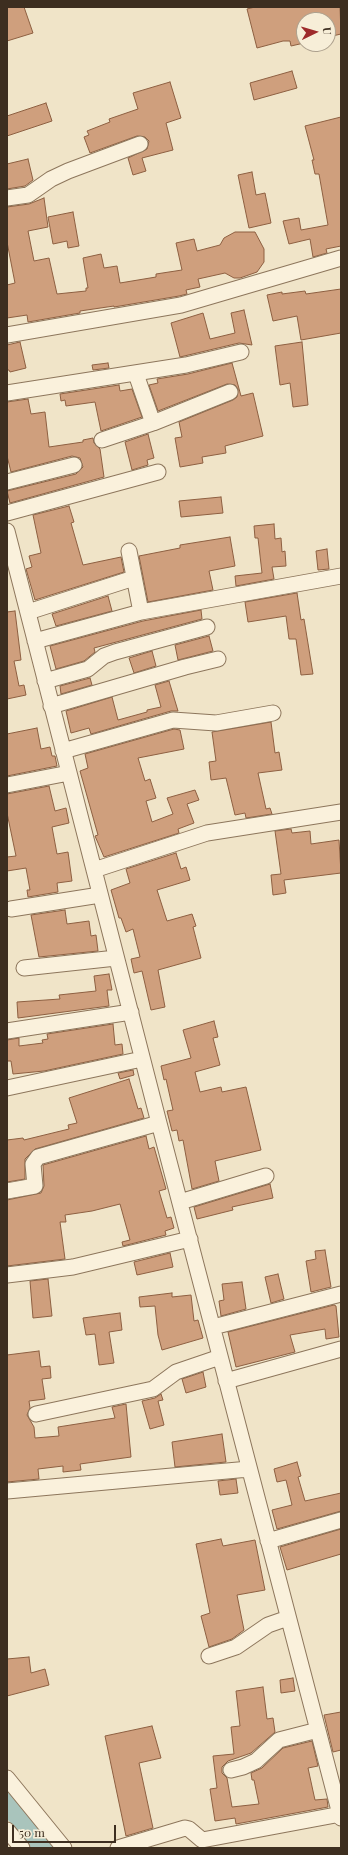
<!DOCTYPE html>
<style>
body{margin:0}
#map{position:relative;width:348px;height:1855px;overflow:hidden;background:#f0e4c8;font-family:"Playfair Display",serif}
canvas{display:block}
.frame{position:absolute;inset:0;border:8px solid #3d2e20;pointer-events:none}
.north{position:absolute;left:296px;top:12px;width:40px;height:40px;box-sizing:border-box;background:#f7eed8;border:1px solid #ada18e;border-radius:50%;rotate:85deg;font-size:11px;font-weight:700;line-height:16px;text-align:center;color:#3d2e20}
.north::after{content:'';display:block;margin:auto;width:14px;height:18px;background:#9e2a2b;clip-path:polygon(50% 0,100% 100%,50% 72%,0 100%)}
.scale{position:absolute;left:12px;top:1825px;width:104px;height:18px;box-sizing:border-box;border:2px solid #3d2e20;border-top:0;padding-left:5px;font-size:12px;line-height:14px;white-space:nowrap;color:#3d2e20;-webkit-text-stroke:3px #f7eed8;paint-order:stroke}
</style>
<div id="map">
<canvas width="348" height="1855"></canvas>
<div class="frame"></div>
<div class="north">U</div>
<div class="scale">50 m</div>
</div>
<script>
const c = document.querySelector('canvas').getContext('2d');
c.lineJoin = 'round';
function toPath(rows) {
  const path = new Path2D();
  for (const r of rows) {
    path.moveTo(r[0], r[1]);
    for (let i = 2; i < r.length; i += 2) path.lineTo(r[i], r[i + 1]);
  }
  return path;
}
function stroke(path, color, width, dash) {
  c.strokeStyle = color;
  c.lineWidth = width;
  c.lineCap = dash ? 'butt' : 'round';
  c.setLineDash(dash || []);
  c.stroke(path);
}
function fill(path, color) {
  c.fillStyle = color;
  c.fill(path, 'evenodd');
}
const river = toPath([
 [7,1799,47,1848]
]);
const building = toPath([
 [7,7,24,7,33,33,7,41,7,7],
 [255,7,340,7,341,34,328,37,328,20,304,20,304,43,291,46,290,41,283,41,257,48,247,9,255,7],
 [292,71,297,88,254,100,250,83,292,71],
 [170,82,181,118,166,123,173,150,142,158,146,171,133,175,128,158,147,149,149,141,145,137,137,136,90,153,84,137,89,135,87,131,110,122,109,119,138,109,133,93,170,82],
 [46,103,52,121,7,136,7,116,46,103],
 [341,117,341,246,326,249,327,253,313,257,310,239,289,244,283,221,299,218,301,230,328,225,319,174,315,174,312,160,314,160,305,126,341,117],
 [28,159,33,180,25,186,7,189,7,164,28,159],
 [252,172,256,195,265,193,271,223,249,228,238,175,252,172],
 [44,198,48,227,28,231,34,261,49,258,57,294,86,291,86,288,88,288,83,258,101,254,104,268,117,266,120,283,156,277,156,274,182,270,176,243,194,239,197,251,220,245,224,238,235,232,255,232,264,249,264,262,257,272,240,278,234,278,225,273,198,279,200,287,186,290,187,294,179,296,114,307,114,306,80,311,80,313,28,322,27,315,7,318,7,285,15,283,7,242,7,207,29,204,44,198],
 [73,212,79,246,68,248,67,241,53,244,48,217,73,212],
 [341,289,341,333,301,340,297,316,273,321,267,295,282,292,282,294,305,291,306,294,341,289],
 [244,310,252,345,239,343,180,357,171,323,203,313,210,339,235,333,231,313,244,310],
 [20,342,26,368,10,372,9,370,7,370,7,345,20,342],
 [302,342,308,405,293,407,290,383,280,385,275,346,302,342],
 [108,363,109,368,93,370,92,365,108,363],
 [232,363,241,396,253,393,263,436,225,446,226,453,202,457,203,463,180,467,175,438,182,437,179,422,233,400,237,397,238,389,235,385,227,384,158,411,149,385,158,383,157,379,188,374,232,363],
 [119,385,120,391,132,389,142,417,101,431,95,402,66,406,65,400,61,401,60,394,119,385],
 [28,399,31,414,45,412,49,447,83,442,83,440,93,438,94,443,100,449,104,477,10,503,7,491,76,474,83,467,80,458,72,456,11,472,7,456,7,402,28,399],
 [148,434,154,458,147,460,148,465,132,470,125,442,148,434],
 [221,497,223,513,181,517,179,501,221,497],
 [69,506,74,522,71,523,83,565,121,557,124,572,35,600,26,569,32,567,29,556,41,553,33,515,69,506],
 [274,524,275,539,281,538,282,552,285,551,286,566,272,567,274,579,236,586,235,576,262,573,258,538,255,538,254,526,274,524],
 [230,537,235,566,209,571,213,590,148,602,139,556,180,548,180,545,230,537],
 [327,549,329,569,318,570,316,551,327,549],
 [297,593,301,620,304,619,313,674,301,675,296,639,289,639,286,616,248,622,245,602,297,593],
 [108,596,112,611,56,626,52,614,108,596],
 [201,610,202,619,94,648,95,652,84,661,56,669,50,646,143,621,201,610],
 [15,611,21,660,14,661,19,686,24,685,26,695,7,699,7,612,15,611],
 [209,636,213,651,178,660,175,645,209,636],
 [152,651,156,666,134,673,129,658,152,651],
 [90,678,92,685,61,694,60,686,90,678],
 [169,681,178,711,171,711,91,734,89,728,71,733,66,711,112,697,118,720,147,712,147,710,161,707,155,685,169,681],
 [271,722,275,753,279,752,282,770,258,773,266,809,270,808,272,814,246,818,245,813,235,815,226,778,211,780,209,762,216,761,212,732,271,722],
 [37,728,41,749,50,747,52,756,55,756,57,766,7,776,7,734,37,728],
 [174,729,180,730,184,749,138,758,145,781,150,779,156,798,146,801,152,822,173,814,167,798,195,790,199,800,187,804,194,823,178,829,179,833,104,857,95,836,98,835,80,771,88,768,85,754,174,729],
 [49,786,55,811,66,808,69,823,52,827,57,854,68,852,72,881,57,883,58,892,28,897,27,890,30,890,26,868,7,871,7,857,16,856,7,813,7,794,49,786],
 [291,829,292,833,310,831,311,844,339,840,341,873,284,880,286,893,273,895,271,875,281,874,275,831,291,829],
 [176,853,181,869,186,867,190,880,157,890,167,921,192,914,196,926,193,927,201,958,158,970,165,1007,151,1010,142,971,134,973,131,959,140,957,133,929,126,932,121,918,119,918,111,890,130,883,126,869,176,853],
 [65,910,67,924,89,921,91,936,96,935,98,951,39,957,31,915,65,910],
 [109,974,112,990,107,990,109,1006,18,1018,17,1002,60,999,59,995,96,991,94,976,109,974],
 [214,1021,218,1037,213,1038,220,1065,195,1072,200,1092,221,1087,222,1092,246,1087,261,1150,215,1161,219,1181,192,1189,183,1140,179,1141,177,1130,172,1131,167,1111,173,1110,166,1079,164,1080,161,1066,191,1058,183,1030,214,1021],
 [113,1024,115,1045,122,1044,123,1054,44,1071,13,1074,11,1061,7,1061,7,1040,19,1038,19,1046,43,1043,42,1040,48,1039,47,1034,113,1024],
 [133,1070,134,1075,120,1079,118,1073,133,1070],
 [129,1079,138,1109,141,1108,144,1118,35,1149,25,1159,25,1179,7,1182,7,1140,23,1138,24,1140,69,1129,68,1125,77,1123,69,1098,129,1079],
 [146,1136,149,1149,154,1147,166,1189,159,1191,167,1218,171,1217,174,1228,165,1231,166,1235,123,1246,122,1242,130,1240,120,1204,92,1211,65,1215,66,1222,60,1222,65,1259,7,1266,7,1200,41,1193,44,1186,43,1165,146,1136],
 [270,1184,273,1198,232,1207,233,1210,197,1219,194,1207,270,1184],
 [325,1250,331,1287,311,1292,306,1261,316,1259,315,1251,325,1250],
 [170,1253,173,1267,137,1275,134,1262,170,1253],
 [278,1274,284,1299,271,1303,265,1277,278,1274],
 [48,1279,52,1316,33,1318,30,1281,48,1279],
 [242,1282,246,1309,221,1316,219,1301,224,1300,222,1284,242,1282],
 [172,1293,172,1297,191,1295,194,1321,198,1320,203,1338,162,1350,158,1335,155,1306,140,1307,139,1297,172,1293],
 [334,1305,336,1306,339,1337,326,1339,325,1329,290,1335,295,1352,236,1367,228,1332,334,1305],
 [120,1313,122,1330,109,1332,114,1363,99,1365,95,1334,86,1335,83,1318,120,1313],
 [39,1351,41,1367,50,1366,51,1378,42,1379,45,1399,29,1401,30,1408,27,1415,34,1427,35,1438,59,1436,58,1427,115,1418,112,1407,126,1404,131,1457,80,1464,81,1470,63,1472,63,1466,38,1469,39,1479,7,1482,7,1355,39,1351],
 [203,1372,206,1387,186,1393,182,1379,203,1372],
 [161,1394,163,1400,158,1401,164,1425,150,1429,142,1401,155,1398,161,1394],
 [222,1434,226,1462,175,1467,172,1442,222,1434],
 [297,1462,301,1476,298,1477,305,1501,341,1493,341,1511,277,1529,272,1510,292,1505,286,1480,277,1482,274,1469,297,1462],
 [236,1479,238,1493,220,1495,218,1481,236,1479],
 [341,1529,341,1554,287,1570,280,1547,341,1529],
 [221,1539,223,1546,255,1540,265,1590,237,1595,244,1630,232,1639,209,1647,201,1616,210,1613,196,1544,221,1539],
 [29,1657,31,1673,45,1669,49,1685,7,1696,7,1659,29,1657],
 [293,1678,295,1691,281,1693,280,1680,293,1678],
 [263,1687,267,1719,273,1718,275,1732,251,1753,228,1761,222,1767,222,1773,227,1778,232,1807,259,1804,254,1780,252,1780,251,1773,262,1768,283,1748,312,1741,318,1766,308,1768,313,1791,315,1800,327,1799,328,1807,236,1824,235,1818,215,1821,210,1789,217,1788,213,1756,234,1754,231,1727,240,1726,236,1691,263,1687],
 [341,1712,341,1750,333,1752,324,1715,341,1712],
 [152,1726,161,1758,139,1763,153,1828,126,1836,105,1736,152,1726]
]);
const minor = toPath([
 [7,198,28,195,51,179,68,171,140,144],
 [7,335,181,305,341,258],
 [136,374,153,423],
 [7,393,186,365,241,352],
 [102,440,153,423,230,392],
 [7,482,74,465],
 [7,513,158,472],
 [7,531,159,1123,341,1818],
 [129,551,141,612],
 [28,612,134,578],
 [35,641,141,612,341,576],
 [45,681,88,669,104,656,115,652,207,627],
 [51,706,185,667,218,659],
 [63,751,173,720,216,723,273,713],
 [7,785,69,773],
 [94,870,207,833,341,812],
 [11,909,100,895],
 [24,968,116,958],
 [7,1031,131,1012],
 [7,1088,142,1059],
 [7,1191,35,1186,33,1164,38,1157,159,1123],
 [180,1202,266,1176],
 [7,1275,73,1267,190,1239],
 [213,1327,341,1294],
 [226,1381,341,1349],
 [36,1414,153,1389,176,1372,220,1357],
 [7,1491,249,1469],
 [268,1541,341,1520],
 [209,1656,236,1647,268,1625,288,1618],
 [231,1770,243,1767,256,1761,279,1740,318,1730],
 [7,1778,64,1848],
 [7,1830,22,1848],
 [118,1848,185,1828,189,1829,202,1840,341,1814]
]);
stroke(river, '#a9c4bc', 25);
fill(building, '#cf9f7d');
stroke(building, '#8d5f41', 1);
stroke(minor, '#8d765c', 17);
stroke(minor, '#faf1dc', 15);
</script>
